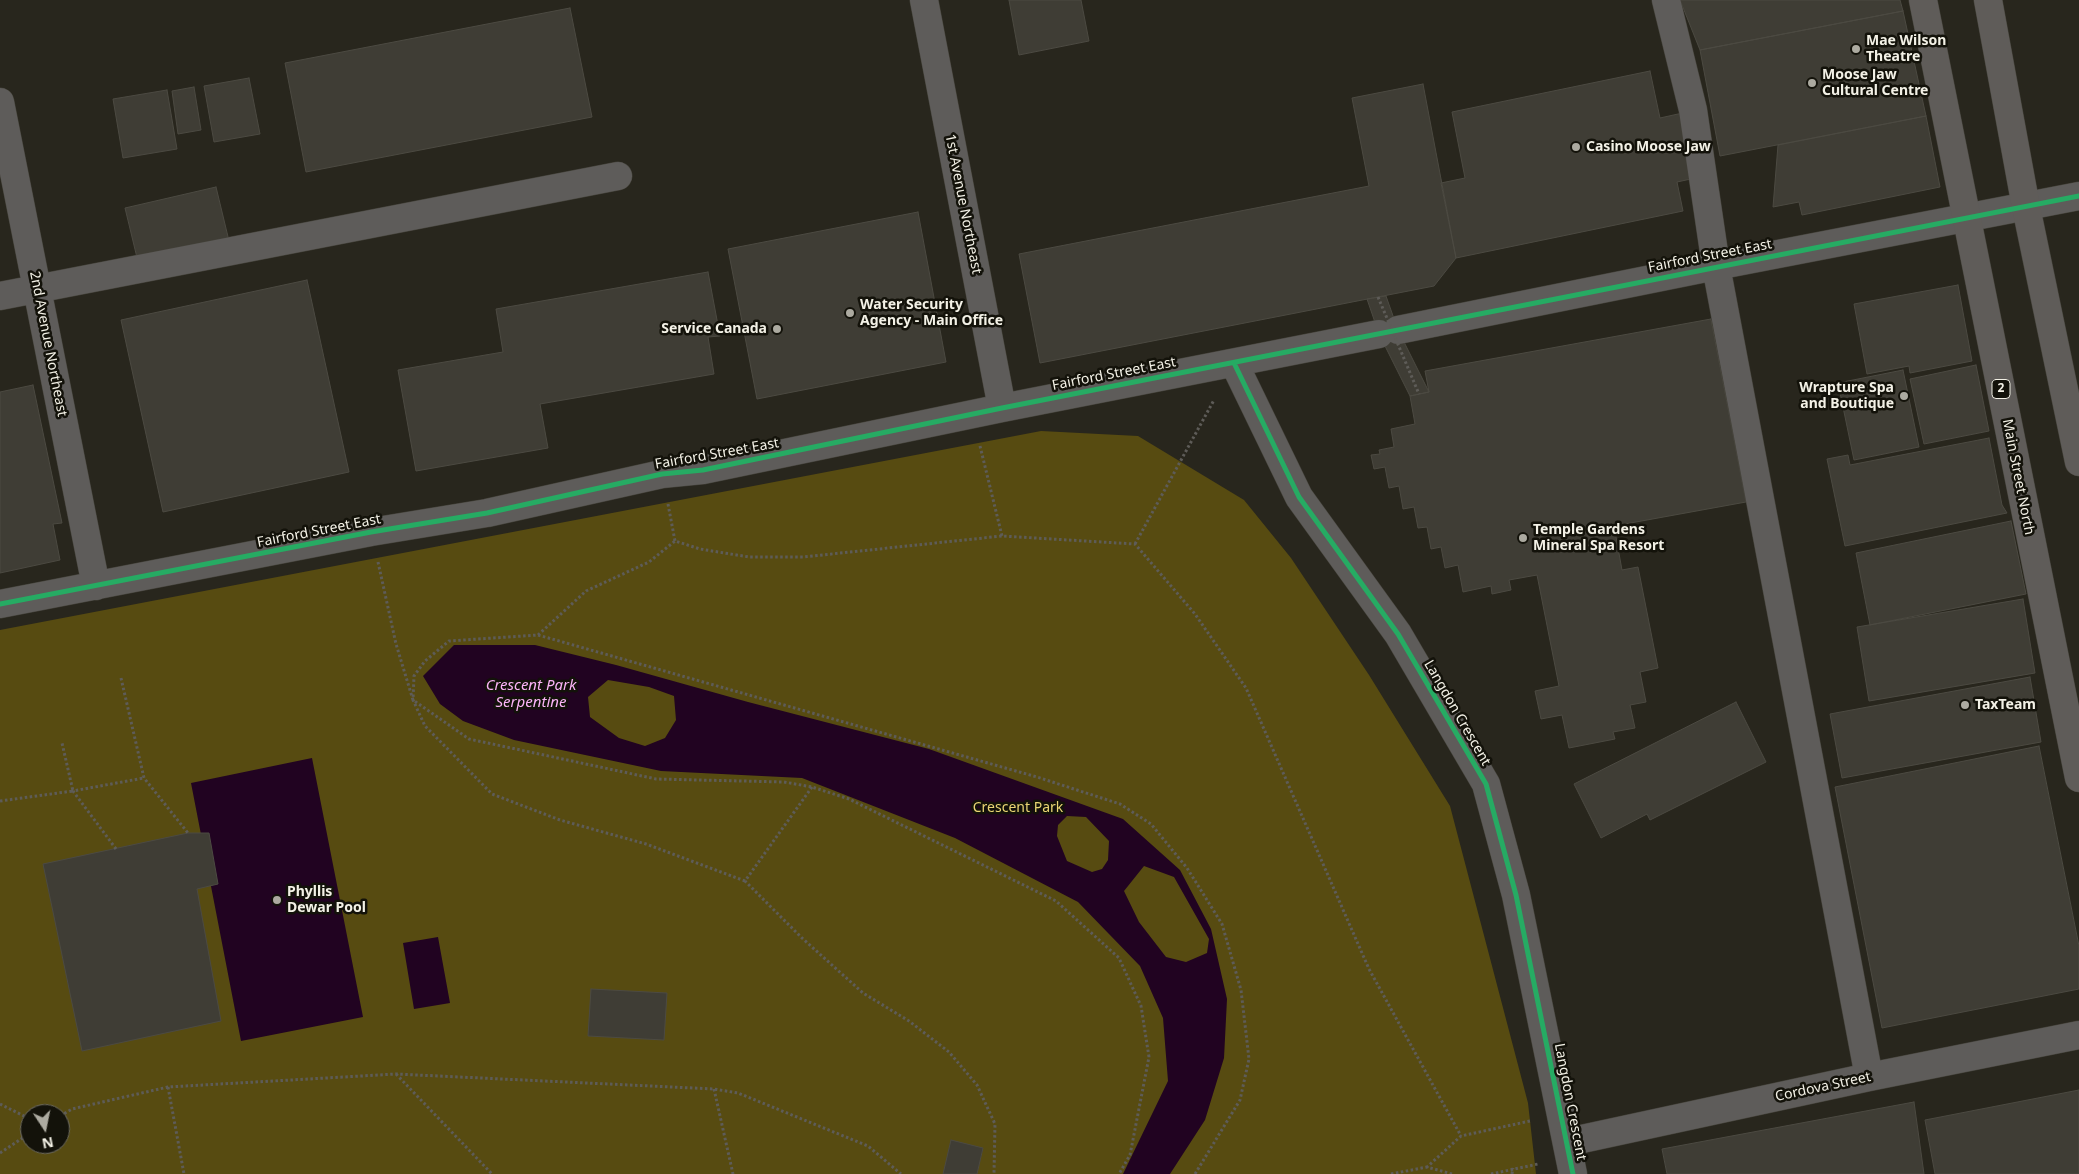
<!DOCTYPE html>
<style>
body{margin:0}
#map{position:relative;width:2079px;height:1174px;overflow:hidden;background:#28261d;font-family:"Noto Sans",sans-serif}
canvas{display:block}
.north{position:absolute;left:20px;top:1104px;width:50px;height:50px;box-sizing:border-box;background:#13120a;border:1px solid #6d6b62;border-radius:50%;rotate:169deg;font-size:14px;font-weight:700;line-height:20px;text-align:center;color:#f3f1e6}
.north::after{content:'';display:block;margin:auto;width:18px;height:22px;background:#acaaa0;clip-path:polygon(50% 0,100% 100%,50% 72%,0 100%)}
</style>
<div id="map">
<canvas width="2079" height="1174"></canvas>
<div class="north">N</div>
</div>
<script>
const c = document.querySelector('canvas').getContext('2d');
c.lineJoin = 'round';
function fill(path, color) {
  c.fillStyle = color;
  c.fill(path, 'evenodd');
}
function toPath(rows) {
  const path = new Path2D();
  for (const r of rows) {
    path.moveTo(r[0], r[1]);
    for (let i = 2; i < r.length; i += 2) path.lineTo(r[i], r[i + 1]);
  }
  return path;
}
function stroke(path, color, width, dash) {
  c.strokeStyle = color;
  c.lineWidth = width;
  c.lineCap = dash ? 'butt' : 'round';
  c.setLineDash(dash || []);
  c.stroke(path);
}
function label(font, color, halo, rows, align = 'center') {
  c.font = font + ' "Noto Sans",sans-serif';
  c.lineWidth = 5;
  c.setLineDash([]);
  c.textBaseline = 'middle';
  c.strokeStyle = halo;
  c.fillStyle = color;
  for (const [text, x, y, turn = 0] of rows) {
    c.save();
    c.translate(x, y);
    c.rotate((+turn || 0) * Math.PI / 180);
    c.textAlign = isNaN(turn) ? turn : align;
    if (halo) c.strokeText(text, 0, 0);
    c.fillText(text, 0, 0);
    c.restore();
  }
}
const green = toPath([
 [1041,431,1138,436,1244,500,1291,558,1369,675,1450,806,1528,1103,1536,1174,0,1174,0,630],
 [30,1114,60,1114,60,1144,30,1144]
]);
const water = toPath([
 [454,645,535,645,616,665,748,702,929,749,1123,819,1180,870,1211,929,1227,999,1224,1058,1205,1120,1170,1174,1123,1174,1168,1081,1163,1018,1140,966,1078,902,955,838,802,778,661,771,514,740,463,721,440,704,423,676],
 [608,680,649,687,674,696,676,720,665,738,645,746,619,738,590,717,588,697],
 [1067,816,1086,817,1109,841,1108,860,1102,869,1092,872,1067,861,1057,836,1058,825],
 [1144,866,1174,877,1209,939,1207,953,1186,962,1166,957,1139,922,1124,891],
 [312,758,363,1017,241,1041,191,783],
 [438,937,450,1003,414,1009,403,943]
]);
const building = toPath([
 [1009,0,1081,0,1089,41,1019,55,1009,0],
 [1680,0,1900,0,1903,11,1700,50,1680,0],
 [570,8,592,117,306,172,285,63,570,8],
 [1903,11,1926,116,1720,156,1700,50,1903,11],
 [1650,71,1660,118,1687,112,1700,177,1677,182,1683,211,1456,258,1441,183,1465,178,1452,112,1650,71],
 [249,78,260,134,214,142,204,86,249,78],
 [1423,84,1456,258,1434,286,1040,363,1019,254,1369,186,1352,98,1423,84],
 [194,87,201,130,178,134,172,91,194,87],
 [167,90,177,149,123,158,113,99,167,90],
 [1926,116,1940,187,1802,215,1799,202,1773,207,1778,145,1926,116],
 [216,187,230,245,139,266,125,208,216,187],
 [918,212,946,362,757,399,728,249,918,212],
 [708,272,720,336,708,337,714,374,540,404,548,448,416,471,398,370,503,352,496,309,708,272],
 [307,280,349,472,163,512,121,320,307,280],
 [1958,285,1972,361,1910,373,1909,366,1867,374,1854,304,1958,285],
 [1386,296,1398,330,1429,392,1410,396,1379,334,1367,299,1386,296],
 [1711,319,1746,502,1614,526,1622,570,1638,567,1658,668,1640,672,1646,702,1630,705,1635,728,1613,732,1615,739,1569,748,1562,715,1541,719,1535,691,1559,686,1537,575,1509,580,1511,590,1492,594,1491,586,1463,592,1458,565,1445,568,1441,547,1431,549,1427,527,1418,528,1414,507,1403,509,1399,486,1389,488,1385,467,1374,469,1371,455,1380,454,1379,450,1394,447,1391,429,1415,424,1410,396,1429,392,1425,371,1711,319],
 [1976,365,1989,431,1924,444,1910,379,1976,365],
 [1903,370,1919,447,1854,460,1838,383,1903,370],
 [33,385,62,523,53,524,60,560,0,573,0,392,33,385],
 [1989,438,2002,505,2007,513,1845,546,1827,459,1848,455,1850,465,1989,438],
 [2011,521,2026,594,1870,625,1856,553,2011,521],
 [2023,599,2035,673,1869,701,1857,627,2023,599],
 [2030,677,2041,742,1842,778,1830,714,2030,677],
 [1736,702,1766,762,1650,820,1647,814,1601,838,1574,784,1736,702],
 [2039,746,2079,946,2079,989,1882,1028,1835,787,2039,746],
 [188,833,209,833,218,884,197,889,221,1021,82,1051,43,864,188,833],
 [591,989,667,993,664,1040,588,1036,591,989],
 [2079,1090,2079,1174,1935,1174,1925,1120,2079,1090],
 [1914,1102,1924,1174,1667,1174,1662,1149,1914,1102],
 [951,1140,983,1148,977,1174,943,1174,951,1140]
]);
const path = toPath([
 [980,446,1002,536],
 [668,504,675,541],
 [1135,544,1214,400],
 [378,562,396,644,413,700,469,739,656,779,784,782,812,787,849,799,1056,901,1119,958,1141,1006,1149,1057,1130,1155,1119,1174],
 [538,635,586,591,649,562,675,541,700,549,749,557,803,557,1002,536,1135,544,1195,614,1246,688,1369,969,1461,1136],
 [121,678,144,778,188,833],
 [812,787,745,881,802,938,863,993,909,1021,949,1052,977,1085,995,1124,994,1174],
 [0,801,73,791,62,743],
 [116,849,73,791,144,778],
 [745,881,646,844,560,820,492,794,425,726,413,700,414,676,425,661,449,641,538,635,1037,777,1120,804,1151,824,1187,868,1222,924,1241,990,1249,1059,1240,1100,1195,1174],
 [396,1074,492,1174],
 [168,1087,184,1174],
 [714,1089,733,1174],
 [0,1104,30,1119],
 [60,1116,72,1109,168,1087,396,1074,714,1089,738,1093,868,1146,901,1174],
 [0,1153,30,1133],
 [1391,1174,1427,1167],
 [1452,1174,1427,1167,1461,1136,1530,1121],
 [1491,1174,1538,1164],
 [1512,1174,1513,1168]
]);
const minor = toPath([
 [924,0,1002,408],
 [1666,0,1693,110,1716,266,1869,1077],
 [0,102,96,586],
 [0,296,618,176],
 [1398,330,1716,266,2079,196],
 [1234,363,1299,497,1398,634,1486,784,1516,895,1573,1174],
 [0,604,371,532,487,513,662,474,703,470,1002,408,1379,334],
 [1568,1142,1869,1077,2079,1035]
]);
const major = toPath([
 [1923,0,2079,778],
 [1988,0,2026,207,2079,462]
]);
const pathBridge = toPath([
 [1378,297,1419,394]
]);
const cycleway = toPath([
 [1234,363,1299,497,1398,634,1486,784,1516,895,1573,1174],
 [0,604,371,532,487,513,662,474,703,470,1002,408,2079,196]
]);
const markers = [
 [1856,49,5,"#acaaa0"],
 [1812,83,5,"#acaaa0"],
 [1576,147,5,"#acaaa0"],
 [850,313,5,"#acaaa0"],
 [777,329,5,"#acaaa0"],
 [1904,396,5,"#acaaa0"],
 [1523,538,5,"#acaaa0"],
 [1965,705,5,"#acaaa0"],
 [277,900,5,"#acaaa0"]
];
const shields = [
 [2001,389,18]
];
const shieldNames = [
 ["2",2001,389]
];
const poiNames = [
 ["Mae Wilson",1866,41],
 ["Theatre",1866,57],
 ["Moose Jaw",1822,75],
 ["Cultural Centre",1822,91],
 ["Casino Moose Jaw",1586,147],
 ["Water Security",860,305],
 ["Agency - Main Office",860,321],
 ["Service Canada",767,329,"right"],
 ["Wrapture Spa",1894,388,"right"],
 ["and Boutique",1894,404,"right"],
 ["Temple Gardens",1533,530],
 ["Mineral Spa Resort",1533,546],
 ["TaxTeam",1975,705],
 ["Phyllis",287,892],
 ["Dewar Pool",287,908]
];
const streetNames = [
 ["1st Avenue Northeast",963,204,79],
 ["Fairford Street East",1710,256,-11],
 ["2nd Avenue Northeast",48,344,79],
 ["Fairford Street East",1114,374,-11],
 ["Fairford Street East",717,454,-10],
 ["Main Street North",2018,477,79],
 ["Fairford Street East",319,531,-11],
 ["Langdon Crescent",1457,713,60],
 ["Cordova Street",1823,1087,-12],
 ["Langdon Crescent",1570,1102,79]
];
const parkNames = [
 ["Crescent Park",1018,808]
];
const waterNames = [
 ["Crescent Park",531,686],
 ["Serpentine",531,703]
];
fill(green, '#574b11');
fill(water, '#210321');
fill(building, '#3f3d35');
stroke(building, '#4c4a42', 1);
stroke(minor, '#44423a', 29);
stroke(major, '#44423a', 29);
stroke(path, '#5e5c58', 3, [2.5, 2.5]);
stroke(minor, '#5e5c5a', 28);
stroke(major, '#5f5c59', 28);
stroke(pathBridge, '#5e5c58', 3, [2.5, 2.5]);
stroke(cycleway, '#26ab63', 5);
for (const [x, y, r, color] of markers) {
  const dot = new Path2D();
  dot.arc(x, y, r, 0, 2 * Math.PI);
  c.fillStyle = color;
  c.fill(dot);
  stroke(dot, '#13120a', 2);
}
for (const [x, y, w] of shields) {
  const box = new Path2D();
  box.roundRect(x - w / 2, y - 9.5, w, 19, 4);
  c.fillStyle = '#13120a';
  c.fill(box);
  stroke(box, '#f3f1e6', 1);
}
label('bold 12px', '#f3f1e6', null, shieldNames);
label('bold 14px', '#f3f1e6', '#13120a', poiNames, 'left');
label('14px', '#f3f1e6', '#13120a', streetNames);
label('14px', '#ead574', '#13120a', parkNames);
label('italic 15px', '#fbb4f7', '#13120a', waterNames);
</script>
